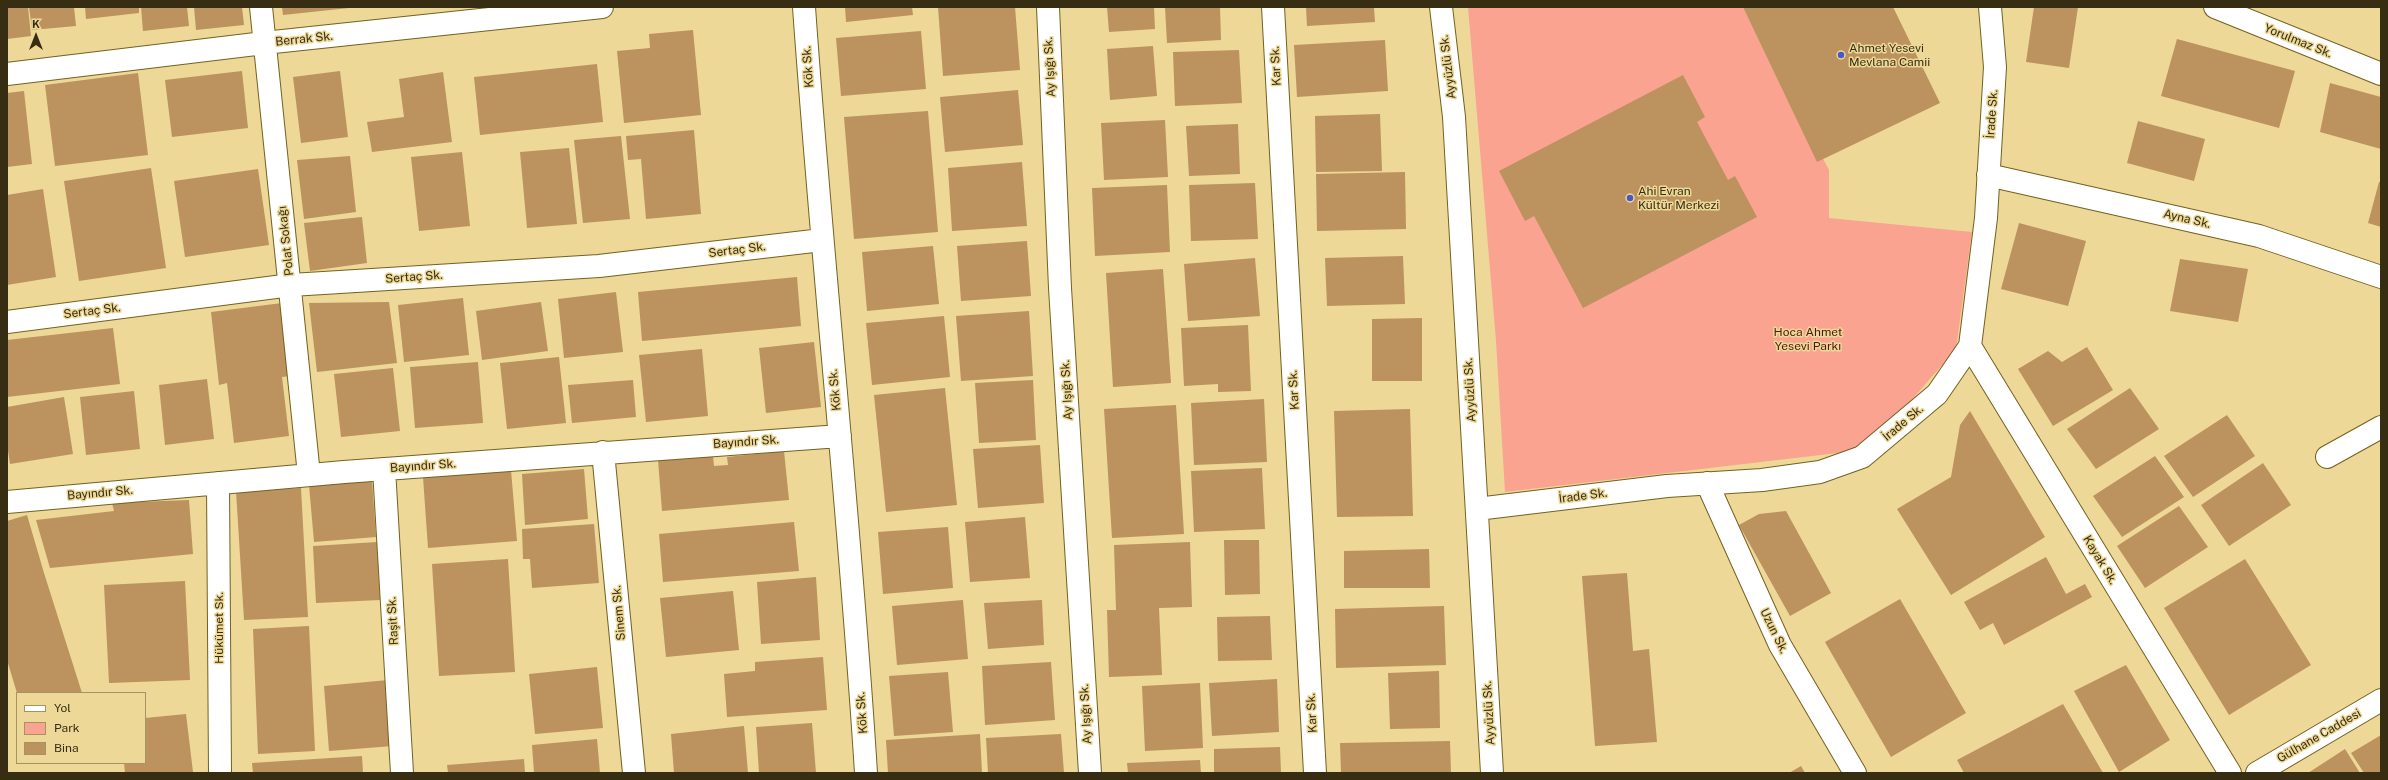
<!DOCTYPE html>
<html>
<head>
<meta charset="utf-8">
<style>
	body { margin:0 }
	#map { position:relative; width:2388px; height:780px; overflow:hidden; background:#edd897; font-family:"Public Sans",sans-serif }
	canvas { display:block }
	.frame { position:absolute; inset:0; border:8px solid #362d13; pointer-events:none }
	.legend { position:absolute; left:16px; top:692px; width:130px; height:72px; box-sizing:border-box; background:#edd897; border:1px solid #a49462; margin:0; padding:5px 7px; list-style:none; font-size:12px; color:#362d13 }
	.legend li { display:flex; align-items:center; gap:8px; height:20px }
	.legend b { width:20px; border:1px solid #a49462 }
	.north { position:absolute; left:16px; top:16px; width:40px; height:40px; -webkit-text-stroke:3px #edd897; paint-order:stroke; rotate:0deg; font-size:11px; font-weight:700; line-height:16px; text-align:center; color:#362d13 }
	.north::after { content:''; display:block; margin:auto; width:14px; height:18px; background:#362d13; clip-path:polygon(50% 0,100% 100%,50% 72%,0 100%) }
</style>
</head>
<body>
<div id="map">
<canvas width="2388" height="780"></canvas>
<div class="frame"></div>
<ul class="legend">
<li><b style="height:5px;background:#fff"></b>Yol</li>
<li><b style="height:11px;background:#faa391"></b>Park</li>
<li><b style="height:11px;background:#bc925e"></b>Bina</li>
</ul>
<div class="north">K</div>
</div>
<script>
const ctx = document.querySelector('canvas').getContext('2d');
ctx.lineJoin = 'round';
function fill(path, color) {
  ctx.fillStyle = color;
  ctx.fill(path, 'evenodd');
}
function strokePath(path, color, width, dash) {
  ctx.strokeStyle = color;
  ctx.lineWidth = width;
  ctx.lineCap = dash ? 'butt' : 'round';
  ctx.setLineDash(dash || []);
  ctx.stroke(path);
}
function label(font, color, halo, rows, align = 'center') {
  ctx.font = font + ' "Public Sans",sans-serif';
  ctx.lineWidth = 3;
  ctx.setLineDash([]);
  ctx.textBaseline = 'middle';
  ctx.strokeStyle = halo;
  ctx.fillStyle = color;
  for (const [text, x, y, turn = 0] of rows) {
    ctx.save();
    ctx.translate(x, y);
    ctx.rotate((+turn || 0) * Math.PI / 180);
    ctx.textAlign = isNaN(turn) ? turn : align;
    if (halo) ctx.strokeText(text, 0, 0);
    ctx.fillText(text, 0, 0);
    ctx.restore();
  }
}
fill(new Path2D(`
	M1468,7H1743L1829,170V218L1972,232L1956,349L1895,419L1855,451L1505,492L1496,341Z`), '#faa391');
fill(new Path2D(`
	M7,7H28L31,36L7,39Z
	M29,7H74L76,26L32,30Z
	M85,7H139V13L86,19Z
	M141,7H187L189,26L143,31Z
	M194,7H242L244,25L196,30Z
	M282,7H349V8L283,15Z
	M845,7H912L913,15L846,22Z
	M938,7H1015L1020,70L943,76Z
	M1107,7H1154L1155,29L1109,32Z
	M1165,7H1220L1221,40L1167,43Z
	M1306,7H1374L1375,22L1307,26Z
	M1743,7H1893L1940,103L1817,162Z
	M2034,7H2078L2069,68L2026,62Z
	M693,30L701,115L624,123L617,51L650,48L649,34Z
	M921,31L926,89L841,96L836,38Z
	M2177,39L2295,71L2279,128L2161,96Z
	M1385,40L1388,91L1297,97L1294,45Z
	M1153,46L1157,96L1110,100L1107,49Z
	M1239,50L1242,103L1175,106L1173,52Z
	M597,64L603,122L480,135L474,77Z
	M242,71L248,128L172,137L165,80Z
	M340,71L348,137L301,143L293,77Z
	M443,72L452,142L372,152L367,122L404,117L399,79Z
	M138,73L148,155L55,166L45,85Z
	M1683,75L1705,117L1697,122L1728,180L1735,176L1757,217L1583,308L1534,216L1525,221L1499,171Z
	M2330,83L2381,97V149L2320,132Z
	M1018,90L1023,145L945,152L940,97Z
	M24,91L32,164L7,167V93Z
	M928,111L938,232L854,239L844,117Z
	M1380,114L1382,171L1316,172L1315,116Z
	M1165,120L1168,177L1104,180L1101,123Z
	M2138,121L2205,139L2194,181L2127,163Z
	M1238,124L1240,174L1189,176L1186,126Z
	M694,130L701,214L646,219L641,159L628,160L626,136Z
	M621,136L630,219L583,223L574,140Z
	M569,148L577,224L527,228L520,152Z
	M462,152L470,226L419,231L411,157Z
	M350,156L356,212L304,219L297,160Z
	M1022,162L1027,226L952,231L948,168Z
	M151,168L166,268L79,281L64,181Z
	M258,169L269,245L185,257L174,181Z
	M1405,172L1406,229L1317,231L1316,174Z
	M2379,182H2381V227L2368,223Z
	M1255,183L1258,239L1191,241L1189,185Z
	M1167,185L1170,252L1095,256L1092,188Z
	M43,189L56,277L7,285V195Z
	M362,217L367,263L310,271L304,223Z
	M2019,223L2086,241L2068,306L2001,289Z
	M1027,241L1031,296L961,301L957,246Z
	M933,246L939,304L867,311L862,252Z
	M1403,256L1405,304L1327,306L1325,258Z
	M1255,258L1260,316L1188,321L1184,264Z
	M2180,259L2248,269L2238,322L2170,311Z
	M1163,269L1171,383L1113,387L1106,273Z
	M797,277L801,326L642,341L638,292Z
	M616,292L623,352L564,358L558,299Z
	M463,298L469,355L404,362L398,305Z
	M389,302L397,363L317,372L309,303Z
	M541,302L548,351L482,360L476,311Z
	M282,303L291,376L282,377L289,436L234,443L227,383L219,385L211,312Z
	M1029,311L1033,376L961,381L956,316Z
	M944,316L950,377L872,385L866,323Z
	M1422,318V381H1372V319Z
	M1248,325L1251,391L1218,392V384L1184,386L1181,328Z
	M113,328L120,384L7,397V340Z
	M814,342L821,407L766,413L759,348Z
	M2087,347L2113,390L2053,426L2018,369L2048,351L2062,362Z
	M702,349L708,416L646,422L639,355Z
	M559,357L566,423L507,429L500,363Z
	M478,362L483,423L415,428L410,367Z
	M393,368L400,431L341,437L334,374Z
	M207,379L214,439L165,445L159,385Z
	M633,380L636,417L572,423L568,385Z
	M1033,380L1036,440L979,443L975,383Z
	M945,388L957,505L886,512L874,395Z
	M2130,388L2159,429L2096,469L2067,429Z
	M134,391L140,449L86,455L80,397Z
	M64,397L73,454L10,464L7,444V407Z
	M1264,399L1267,462L1194,465L1191,403Z
	M1176,405L1184,534L1112,538L1104,409Z
	M1410,409L1413,516L1337,517L1334,411Z
	M1970,411L2045,537L1951,595L1897,509L1951,477L1960,425Z
	M2227,415L2255,456L2193,497L2164,456Z
	M1040,445L1044,503L978,508L973,449Z
	M784,451L789,500L662,511L658,460L713,456L714,466L728,465L727,457Z
	M2155,456L2184,497L2122,537L2093,496Z
	M2263,463L2291,505L2229,546L2201,505Z
	M1262,468L1265,529L1194,532L1191,471Z
	M584,469L588,519L525,525L522,474Z
	M511,470L517,541L428,548L423,477Z
	M372,480L376,537L314,542L309,485Z
	M301,488L308,617L244,620L236,491Z
	M189,500L193,554L50,568L36,520L114,511L112,503Z
	M2179,506L2208,547L2145,588L2117,546Z
	M1786,511L1831,593L1790,616L1739,525L1759,514Z
	M27,515L44,573L82,693H17L7,660V521Z
	M1025,517L1030,578L970,582L965,522Z
	M794,522L799,571L663,582L659,534Z
	M594,524L599,583L532,588L530,559H523L522,529Z
	M948,527L953,588L883,594L878,532Z
	M1224,540H1259L1260,594L1225,595Z
	M377,542L380,600L316,603L313,546Z
	M1190,542L1192,607L1159,608L1162,675L1109,677L1107,610H1116L1114,545Z
	M1429,549L1430,588H1344V551Z
	M2046,557L2066,594L2085,584L2092,597L2004,645L1993,623L1980,630L1964,602Z
	M508,559L515,672L439,676L432,564Z
	M2245,559L2311,665L2229,715L2164,608Z
	M1627,573L1633,651L1649,649L1657,742L1595,746L1582,576Z
	M816,577L820,640L761,644L757,582Z
	M185,581L190,680L109,683L104,585Z
	M733,591L739,650L666,657L660,598Z
	M1900,599L1966,713L1891,757L1825,642Z
	M963,600L968,659L897,665L892,606Z
	M1042,600L1044,645L988,649L984,603Z
	M1444,606L1446,665L1336,668L1335,609Z
	M1270,616L1272,660L1218,661L1217,617Z
	M309,626L315,751L258,754L253,629Z
	M823,657L827,710L727,717L724,674L755,671V662Z
	M1051,662L1055,720L985,725L982,666Z
	M2126,665L2170,740L2119,772L2074,691Z
	M597,667L603,728L535,734L529,674Z
	M1439,671L1440,728L1390,729L1388,673Z
	M948,672L953,732L894,736L889,676Z
	M1277,679L1279,732L1212,736L1209,683Z
	M388,680L393,746L329,751L324,686Z
	M1200,683L1203,748L1145,751L1142,686Z
	M2063,704L2103,773H1964L1957,760Z
	M186,714L193,772L125,773L124,763H145V718Z
	M812,723L816,773H759L756,727Z
	M744,726L748,773H674L671,734Z
	M980,734L982,773H888L886,740Z
	M1061,734L1064,773H988L986,738Z
	M2381,735V773H2364L2351,753Z
	M597,739L600,773H534L532,745Z
	M1450,741L1451,773H1341L1340,743Z
	M1280,747L1281,773H1214V749Z
	M2345,749L2360,773H2308Z
	M362,756L363,773H253L252,763Z
	M524,759L525,773H448L447,765Z
	M1200,760L1201,773H1128L1127,763Z
	M1801,766L1805,773H1789Z`), '#bc925e');
const minor = new Path2D(`
	M261,7L309,475
	M804,7C822,263 850,517 866,773
	M1048,7L1060,288L1090,773
	M1273,7L1315,773
	M1441,7L1454,117L1492,773
	M2215,7L2381,74
	M7,74L264,43L602,7
	M1988,175L2259,236L2381,277
	M7,322L291,285L599,266L822,240
	M1970,346L2230,773
	M603,452L634,773
	M2327,457L2381,427
	M384,469L402,773
	M218,483L220,773
	M1707,483L1780,645L1855,773
	M7,502L344,472L840,436
	M1477,509L1667,486L1762,480L1820,472L1862,457L1937,394L1970,346L1986,218L1995,67L1990,7
	M2257,773L2381,700`);
strokePath(minor, '#746120', 24);
strokePath(minor, '#fff', 22);
for (const [x, y, r, color] of [
	[1841,55,4,"#4758cd"],
	[1630,198,4,"#4758cd"]
]) {
  const dot = new Path2D();
  dot.arc(x, y, r, 0, 2 * Math.PI);
  ctx.fillStyle = color;
  ctx.fill(dot);
  strokePath(dot, '#edd897', 1.5);
}
label('12px', '#362d13', '#edd897', [
	["Berrak Sk.",304,39,-6],
	["Yorulmaz Sk.",2298,41,22],
	["Kar Sk.",1276,66,-93],
	["Kök Sk.",808,67,-94],
	["Ay Işığı Sk.",1050,67,-93],
	["Ayyüzlü Sk.",1448,67,-97],
	["İrade Sk.",1992,114,-86],
	["Ayna Sk.",2187,219,13],
	["Polat Sokağı",286,241,-96],
	["Sertaç Sk.",737,250,-7],
	["Sertaç Sk.",414,277,-4],
	["Sertaç Sk.",92,311,-7],
	["Kök Sk.",835,390,-95],
	["Ay Işığı Sk.",1067,390,-93],
	["Kar Sk.",1294,390,-93],
	["Ayyüzlü Sk.",1470,390,-93],
	["İrade Sk.",1903,423,-40],
	["Bayındır Sk.",746,442,-4],
	["Bayındır Sk.",423,466,-4],
	["Bayındır Sk.",100,493,-5],
	["İrade Sk.",1583,496,-7],
	["Kayak Sk.",2100,560,59],
	["Sinem Sk.",619,613,-95],
	["Raşit Sk.",393,621,-93],
	["Hükümet Sk.",219,628,-90],
	["Uzun Sk.",1774,631,64],
	["Kök Sk.",862,713,-94],
	["Kar Sk.",1312,713,-93],
	["Ayyüzlü Sk.",1489,713,-93],
	["Ay Işığı Sk.",1086,714,-93],
	["Gülhane Caddesi",2319,736,-30]
]);
label('12px', '#362d13', '#edd897', [
	["Ahmet Yesevi",1849,48],
	["Mevlana Camii",1849,62],
	["Ahi Evran",1638,191],
	["Kültür Merkezi",1638,205]
], 'left');
label('12px', '#4a180f', '#edd897', [
	["Hoca Ahmet",1808,332],
	["Yesevi Parkı",1808,346]
]);
</script>
</body>
</html>
